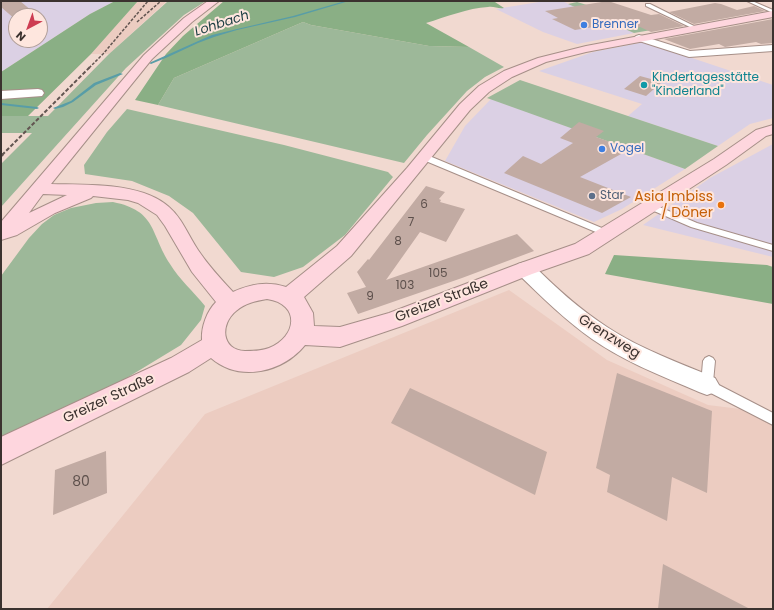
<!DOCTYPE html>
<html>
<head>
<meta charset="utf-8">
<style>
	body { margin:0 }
	#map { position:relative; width:774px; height:610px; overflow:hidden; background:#f1d9d0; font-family:Poppins,sans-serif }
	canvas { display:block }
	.frame { position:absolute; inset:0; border:2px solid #3b322f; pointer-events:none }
	.north { position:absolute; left:8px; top:8px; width:40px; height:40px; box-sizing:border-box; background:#fee6de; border:1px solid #b09e98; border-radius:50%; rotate:221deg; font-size:11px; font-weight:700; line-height:16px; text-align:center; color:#3b322f }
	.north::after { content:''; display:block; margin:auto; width:14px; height:18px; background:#cd3c52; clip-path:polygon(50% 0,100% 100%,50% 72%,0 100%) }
</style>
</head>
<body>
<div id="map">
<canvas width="774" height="610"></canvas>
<div class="frame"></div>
<div class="north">N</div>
</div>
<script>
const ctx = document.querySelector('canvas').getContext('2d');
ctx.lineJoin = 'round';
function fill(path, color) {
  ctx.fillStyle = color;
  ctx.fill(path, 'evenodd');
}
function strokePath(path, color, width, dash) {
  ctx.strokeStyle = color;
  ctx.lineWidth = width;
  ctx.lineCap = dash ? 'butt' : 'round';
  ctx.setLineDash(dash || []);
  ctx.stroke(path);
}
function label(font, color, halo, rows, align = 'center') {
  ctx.font = font + ' Poppins,sans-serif';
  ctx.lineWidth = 4;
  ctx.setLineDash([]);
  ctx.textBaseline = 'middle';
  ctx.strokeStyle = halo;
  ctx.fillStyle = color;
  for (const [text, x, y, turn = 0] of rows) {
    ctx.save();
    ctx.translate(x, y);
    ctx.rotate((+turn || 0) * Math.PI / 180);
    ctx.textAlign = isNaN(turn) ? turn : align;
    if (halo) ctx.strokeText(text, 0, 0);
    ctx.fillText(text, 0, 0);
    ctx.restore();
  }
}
fill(new Path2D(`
	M1,1H115L90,14L1,72ZM16,16H40V40H16Z
	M545,1H562L634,33L577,44L543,32L496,9Z
	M491,99L685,169L622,209L594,222L445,161L465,126Z
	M773,144V257L643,225L710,178Z`), '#dbd0e4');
fill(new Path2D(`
	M138,1H167L109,54H91Z
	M509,290L607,360L708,405L773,413V609H47L205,414Z`), '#ecccc1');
fill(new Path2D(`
	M644,42L773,85V118L750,124L718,146L628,116L642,104L539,71L593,52Z`), '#d9d0e5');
fill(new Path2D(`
	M206,1L184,15L126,68L1,207V164L32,133H1V116H48L109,54L167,2Z
	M577,2L663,28L634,33L568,4Z
	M303,22L311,25L429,46L469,47L504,67L485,77L467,91L427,135L404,163L158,105L174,78Z
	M520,80L718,146L685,169L487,98Z
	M127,109L284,145L388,172L393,177L345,235L303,267L274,277L241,272L193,213L169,196L132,181L85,174L84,165L107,132Z
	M113,202C157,211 150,233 170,264C179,279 194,292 205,306L201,320L181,345L120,382L1,440V276L29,238L42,224L54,215L71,208L96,203Z`), '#9db899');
fill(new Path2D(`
	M115,1H138L91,54L28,116H1V72L90,14Z
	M224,1H499L495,2L504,8C498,9 494,6 488,7C468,8 446,17 426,23L469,47L429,46L311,25L303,22L174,78L158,105L135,100L166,54L183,36Z
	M614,255L767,265L773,267V304L605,274Z`), '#8aaf85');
fill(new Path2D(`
	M345,1H349L295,17L237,30L214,37L198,43L168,57L151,64L149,63L196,42L212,35L237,29L293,16Z
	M120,73L123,74L96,85L73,102L63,107L55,109L53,108L71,101L94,83Z
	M1,103L37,107L39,108L37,109L1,105Z`), '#589da7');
fill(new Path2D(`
	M1,1H20L38,16H16V20L1,7Z
	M608,1L651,15L659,14L684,26L651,32L640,27L631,29L618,23L575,30L552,19L558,18L545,11Z
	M715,3L721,4L737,10L754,6L765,11L694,24L669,12Z
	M773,19V43L761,44L756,42L725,47L719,44L690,49L664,39Z
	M640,76L662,82L646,96L624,89Z
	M579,122L604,131L596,137L630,149L580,177L631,197L602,213L504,173L523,156L541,164L573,143L560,138Z
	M426,186L445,192L439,199L441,200L440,202L465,209L446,242L420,232L386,280L517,234L534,251L462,278L358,314L347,293L366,287L357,272L368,259L369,260Z
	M617,373L712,411L707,493L672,477L667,521L607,492L610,475L596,468Z
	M410,388L547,452L535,495L391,423Z
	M106,451L107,493L53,515L55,470Z
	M663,564L750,609H658Z`), '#c2aba3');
const lane = new Path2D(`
	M747,1H752L773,10V13Z
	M646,4H650L698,28L694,29L646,6Z
	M421,155H427L609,231L610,233L606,236L603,235L421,159Z
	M650,203L697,223L773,245V251L691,227L647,208V204Z
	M709,356L713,358L715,361L713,382L773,413V425L703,389L701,385L703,361L705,358Z`);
const street = new Path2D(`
	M639,35L690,51L773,45V51L689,57L636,40L634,38L636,36Z
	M38,89L42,90L44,93L42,96L1,99V91Z
	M525,262L532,264C555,287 579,309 607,327C640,349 678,362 715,378L719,385L715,392L707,395L699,392C662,376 625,362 592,339C565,320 542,297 518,274L516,269L518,264Z`);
const secondary = new Path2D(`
	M208,1H219L192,22L152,59L51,184C86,185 142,182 169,207C182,218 188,235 198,250C208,265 220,278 233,292C251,284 267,281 286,287L337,246L407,168L460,104L479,86L504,71L538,58L586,46L773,11V17L586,52L546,62L512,77L489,92L470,110L351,256L304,297L313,313L314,326L340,327L389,313L518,264L575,244L714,159L756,130L773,125V134L766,136L726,165L589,254L532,274L402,326L340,347L305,345C283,372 240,383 211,358L189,372L1,465V437L171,358L202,340C201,327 207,311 216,302L192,272L165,226L157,215L138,203L128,200L93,196L91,198L55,213L17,235L1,240V222L144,55L184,18ZM43,194L67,195L29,213ZM267,299C301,304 297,337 269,348C261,351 252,351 245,351C221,350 220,324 236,311C245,303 256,301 267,299Z`);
strokePath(lane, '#a68f88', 2);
strokePath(street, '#a68f88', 2);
strokePath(secondary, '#a68f88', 2);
fill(lane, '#fff');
fill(street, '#fff');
fill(secondary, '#fed6de');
strokePath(new Path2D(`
	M137,22L161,1
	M89,68L103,54L148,1`), '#625551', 1.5, [3, 1.5]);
strokePath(new Path2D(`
	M2,155L90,67`), '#625551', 2, [4, 2]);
strokePath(new Path2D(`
	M1,156L3,154`), '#625551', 2.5, [5, 2.5]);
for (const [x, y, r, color] of [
	[584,25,4,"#3f7fe0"],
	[644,85,4,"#0f9aa8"],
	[602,149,4,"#3f7fe0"],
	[592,196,4,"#5c6f8a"],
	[721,205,4,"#e8710a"]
]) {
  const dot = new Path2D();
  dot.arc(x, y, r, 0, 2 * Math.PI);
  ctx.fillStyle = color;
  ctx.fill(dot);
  strokePath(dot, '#fee6de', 1.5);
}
label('12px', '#366cbe', '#fee6de', [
	["Brenner",592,25],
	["Vogel",610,149]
], 'left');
label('12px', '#0d838f', '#fee6de', [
	["Kindertagesstätte",652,78],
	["\"Kinderland\"",652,92]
], 'left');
label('12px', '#4e5e75', '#fee6de', [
	["Star",600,196]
], 'left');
label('12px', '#5d504c', null, [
	["6",424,205],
	["7",411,223],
	["8",398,242],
	["105",438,274],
	["103",405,286],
	["9",370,297]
]);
label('italic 13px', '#1b3d42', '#fee6de', [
	["Lohbach",222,24,-18]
]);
label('14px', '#c56008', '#fee6de', [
	["Asia Imbiss",713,197],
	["/ Döner",713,213]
], 'right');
label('14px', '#3b322f', '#fee6de', [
	["Greizer Straße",442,301,-21],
	["Grenzweg",609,337,32],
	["Greizer Straße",109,399,-25]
]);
label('14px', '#5d504c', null, [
	["80",81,482]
]);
</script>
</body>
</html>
